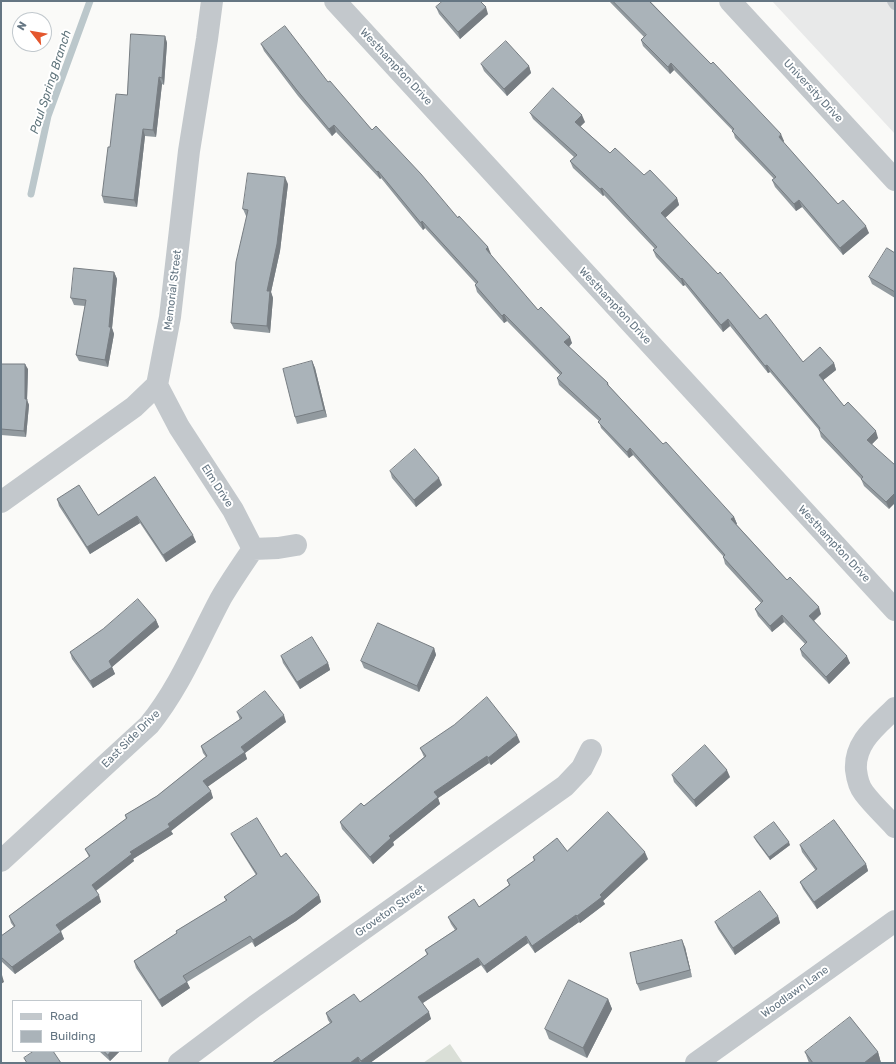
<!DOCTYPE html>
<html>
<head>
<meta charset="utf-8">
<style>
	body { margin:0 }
	#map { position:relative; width:896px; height:1064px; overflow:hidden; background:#fafaf8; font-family:Rubik,sans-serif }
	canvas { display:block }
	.frame { position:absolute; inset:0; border:2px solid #657683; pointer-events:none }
	.legend { position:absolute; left:12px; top:1000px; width:130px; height:52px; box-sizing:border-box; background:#fff; border:1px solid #c1c8cd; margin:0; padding:5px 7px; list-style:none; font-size:12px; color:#657683 }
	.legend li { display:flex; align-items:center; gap:8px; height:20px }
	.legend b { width:20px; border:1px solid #c1c8cd }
	.north { position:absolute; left:12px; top:12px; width:40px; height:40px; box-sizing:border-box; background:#fff; border:1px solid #c1c8cd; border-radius:50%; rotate:301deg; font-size:11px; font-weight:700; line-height:16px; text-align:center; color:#657683 }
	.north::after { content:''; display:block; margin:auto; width:14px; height:18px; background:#e4572e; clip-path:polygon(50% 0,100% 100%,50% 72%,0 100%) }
</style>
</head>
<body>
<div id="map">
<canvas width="896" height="1064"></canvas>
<div class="frame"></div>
<ul class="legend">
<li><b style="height:5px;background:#c3c8cc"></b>Road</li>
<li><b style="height:11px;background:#aab3b9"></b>Building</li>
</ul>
<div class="north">N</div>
</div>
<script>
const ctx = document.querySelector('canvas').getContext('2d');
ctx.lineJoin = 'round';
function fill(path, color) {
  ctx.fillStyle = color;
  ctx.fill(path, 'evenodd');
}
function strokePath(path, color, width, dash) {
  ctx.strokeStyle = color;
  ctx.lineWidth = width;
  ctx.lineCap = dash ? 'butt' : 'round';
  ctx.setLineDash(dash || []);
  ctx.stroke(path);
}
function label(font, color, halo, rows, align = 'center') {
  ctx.font = font + ' Rubik,sans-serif';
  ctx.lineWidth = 4;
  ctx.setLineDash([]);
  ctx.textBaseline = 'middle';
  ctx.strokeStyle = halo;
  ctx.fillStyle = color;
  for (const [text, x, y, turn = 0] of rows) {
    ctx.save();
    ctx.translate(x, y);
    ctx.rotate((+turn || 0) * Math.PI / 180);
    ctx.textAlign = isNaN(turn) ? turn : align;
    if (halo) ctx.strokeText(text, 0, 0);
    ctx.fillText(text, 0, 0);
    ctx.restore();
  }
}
fill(new Path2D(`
	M772,1H895V134Z`), '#e8e9e9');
fill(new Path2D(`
	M450,1044L463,1063H423Z`), '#dadfd7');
strokePath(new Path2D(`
	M31,194L48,116L90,1`), '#bbc7cb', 7);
strokePath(new Path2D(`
	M893,1L895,4`), '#c3c8cc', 12);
strokePath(new Path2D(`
	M335,1L895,610
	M730,1L895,180
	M157,385L179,427L233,510L253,549
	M1,502L134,407L157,385L170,317L189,151L207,39L212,1
	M253,549L278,548L296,545
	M895,708C877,726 854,742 856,770C857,778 859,787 864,793C873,805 885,816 895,827
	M1,861L149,725C180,687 198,641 221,598C231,581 242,565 253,549
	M179,1063L255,1006L565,786L582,768L591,750
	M696,1063L895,921`), '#c3c8cc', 22);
fill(new Path2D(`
	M609,1H650L784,141L783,142L838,204L869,233L843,255L802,207L796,211L775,187L772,180L774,179L735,138L733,131L674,70L670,74L643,46L641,40L644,37Z
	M436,7L488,14L460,39L439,14Z
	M165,36L167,43L164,85L162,84L156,137L145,136L137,207L104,203L102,196L127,95Z
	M261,44L328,82L372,130L458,218L488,247L490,255L538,310L572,343L569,347L608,383L609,386L663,444L734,517L737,524H736L787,580L821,614L814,621L850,663L829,684L802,656L800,649L805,644L784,622L772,632L758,616L755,609L761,603L725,564L723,556L633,455L629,458L601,428L599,421L559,385L557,378L560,375L507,321L504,323L477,292L475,285L476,284L425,228L423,230L381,178L380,179L336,132L332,136L298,96L264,51Z
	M481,64L529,66L531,73L507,96L484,71Z
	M530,113L585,122L580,126L610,153L644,175L677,198L679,205L665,218L760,319L803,362L834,363L836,370L823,380L844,406L878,438L872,444L889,509L864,486L861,479L821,437L819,430L770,372L768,373L730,326L723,332L685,285L683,286L656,257L653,250L655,249L604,195L603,196L573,168L570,161L574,157L533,119Z
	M288,184L280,251L271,292L273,298L270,333L234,329L231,323L247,216H246L243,209Z
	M895,253V298L872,284L869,277Z
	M114,272L117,279L112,328L114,334L108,367L79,361L76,355L85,306L74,305L71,298Z
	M312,361L315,368L327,417L297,424L295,417Z
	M1,364L28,369L27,400L29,405L26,437L1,435Z
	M390,471L442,485L416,507L392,478Z
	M155,477L196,542L166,562L140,523L90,554L59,506L57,499L98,515Z
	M156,620L159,627L112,667L115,674L93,688L72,659L70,652Z
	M434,648L436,655L419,692L364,668L361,661Z
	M281,656L328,663L330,670L300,689L283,663Z
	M237,712L286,722L245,753L247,759L208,786L213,798L171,831L173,834L133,859L134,861L96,891L101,902L61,931L64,939L15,974L1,961V936L14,927L11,923L9,916L89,857L85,849L126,819L125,815L157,796L206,757L203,753L201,746L240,720Z
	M520,742L491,765L489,763L438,798L440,804L393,842L394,845L373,864L342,829L340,822L364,806L424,757L420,748Z
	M672,775L730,777L696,807L674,782Z
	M231,834L281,857L319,895L321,902L296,921L255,947L252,942L187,982L190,988L162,1007L136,968L134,961L177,933L176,931L226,901L224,897L256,875L234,840Z
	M754,837L790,845L770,860L756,841Z
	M800,845L866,864L868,871L817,909L803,889L800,882L816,871L802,852Z
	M567,851L648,859L603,901L605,904L580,923L579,922L535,953L528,943L487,973L481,965L423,1003L431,1019L370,1063H272L330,1023L328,1020L326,1013L360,1002L427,955L425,950L455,930L451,924L448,917L479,907L509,885L507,880L534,861L533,857Z
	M778,916L780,923L735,955L718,929L715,922Z
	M685,947L692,977L640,991L637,984Z
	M608,999L612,1009L587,1058L549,1039L545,1029Z
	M99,1051H120L110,1061Z
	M805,1052H878L881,1063H809Z`), '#929a9f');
fill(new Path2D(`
	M486,7L488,14L460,39L458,32Z
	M165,36L167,43L164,85L162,78Z
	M671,63L674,70L670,74L668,67Z
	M529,66L531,73L507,96L504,89Z
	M159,77L162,84L156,137L153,130Z
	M582,115L585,122L578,129L575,122Z
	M334,125L336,132L332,136L329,129Z
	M143,129L145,136L137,207L134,200Z
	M781,134L784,141L782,144L779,137Z
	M378,171L381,178L380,179L377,172Z
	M285,177L288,184L280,251L271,292L273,298L270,333L267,326V291Z
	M602,188L604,195L603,196L600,189Z
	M677,198L679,205L663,220L661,213Z
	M799,200L802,207L796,211L794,204Z
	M422,221L425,228L423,230L421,223Z
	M866,226L869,233L843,255L840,248Z
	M488,247L491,254L488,256L486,249Z
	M114,272L117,279L112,328L114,334L108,367L105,360Z
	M682,278L685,285L683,286L681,279Z
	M504,314L507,321L504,323L502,316Z
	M728,319L730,326L723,332L721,325Z
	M570,337L572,343L566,349L564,342Z
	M312,361L315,368L327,417L324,410Z
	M834,363L836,370L821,382L819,375Z
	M25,364L28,369L27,400L29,405L26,437L24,431Z
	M767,365L770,372L768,373L765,366Z
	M876,431L878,438L869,447L867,440Z
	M630,448L633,455L629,458L627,452Z
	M439,478L442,485L416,507L414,500Z
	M895,493V503L889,509L886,502Z
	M137,516L140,523L90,554L87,547Z
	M734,517L737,524L734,526L731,519Z
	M193,535L196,542L166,562L163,555Z
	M819,607L821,614L811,623L809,616Z
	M782,615L784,622L772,632L770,626Z
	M156,620L159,627L112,667L115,674L93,688L90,681L109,661Z
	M434,648L436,655L419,692L417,686Z
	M847,656L850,663L829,684L826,677Z
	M328,663L330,670L300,689L297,682Z
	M284,715L286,722L245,753L247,759L206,788L203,781L241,747Z
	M517,735L520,742L491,765L488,758Z
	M487,756L489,763L438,798L440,804L393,842L394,845L373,864L370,857L389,836L434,792Z
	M727,770L730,777L696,807L694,800Z
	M211,791L213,798L171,831L173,834L133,859L134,861L94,892L92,885L130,852L168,824Z
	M789,842L790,845L770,860L769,857Z
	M645,852L648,859L603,901L605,904L580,923L577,916Z
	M866,864L868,871L817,909L814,902Z
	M99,895L101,902L59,932L56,925Z
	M319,895L321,902L296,921L255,947L253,940Z
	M576,915L579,922L535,953L532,946Z
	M778,916L780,923L735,955L733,948Z
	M61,932L64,939L15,974L12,967Z
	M526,936L528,943L487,973L484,966Z
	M682,940L685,947L692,977L690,970Z
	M478,958L481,965L421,1004L418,997Z
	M2,975L4,982L1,984V976Z
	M187,982L190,988L162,1007L159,1000Z
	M608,999L612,1009L587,1058L583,1048Z
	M429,1012L431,1019L370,1063H362L361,1061Z
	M111,1051H120L110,1061L108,1055Z
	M878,1052L881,1063H864Z
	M358,1057L360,1063H350Z`), '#777d82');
const building = new Path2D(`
	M443,1H480L486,7L458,32L436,7Z
	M613,1H649L711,64L713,62L781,134L779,137L838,204L843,200L866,226L840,248L799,200L794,204L772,180L776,177L732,131L734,129L671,63L668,67L641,40L646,35Z
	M285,26L328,82L330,81L372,130L376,126L421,174L458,218L459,216L488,247L486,249L538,310L541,307L570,337L564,342L608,383L607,384L663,444L666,442L734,517L731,519L787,580L790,577L819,607L809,616L847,656L826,677L800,649L807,642L782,615L770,626L755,609L763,601L723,557L725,555L630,448L627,452L598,422L601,419L557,378L562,373L504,314L502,316L475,285L478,282L422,221L421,223L378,171L377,172L334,125L329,129L296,89L261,44Z
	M131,34L165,36L162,78L159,77L153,130L143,129L134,200L102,196L108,147H110L116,94L127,95Z
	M506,41L529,66L504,89L481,64Z
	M553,88L582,115L575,122L610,153L615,148L644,175L650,170L677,198L661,213L718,274L720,272L760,319L766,314L803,362L820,347L834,363L819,375L844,406L848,402L876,431L867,440L895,465V493L886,502L861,479L863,477L819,430L820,428L767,365L765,366L728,319L721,325L682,278L681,279L653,250L657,247L602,188L600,189L570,161L577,155L530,113Z
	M248,173L285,177L277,244L267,291H270L267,326L231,323L236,262L248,210L243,209Z
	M887,248L895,253V292L869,277Z
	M74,268L114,272L109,327H111L105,360L76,355L86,300L71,298Z
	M312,361L324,410L295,417L283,369Z
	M1,364H25V399H27L24,431L1,429Z
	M415,449L439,478L414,500L390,471Z
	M155,477L193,535L163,555L137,516L87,547L57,499L79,485L98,515Z
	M138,599L156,620L109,661L112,667L90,681L70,652L103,629Z
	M378,623L434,648L417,686L361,661Z
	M312,637L328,663L297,682L281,656Z
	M265,691L284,715L241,747L245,752L203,781L211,791L168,824L170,827L130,852L132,854L92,885L99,895L56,925L61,932L12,967L1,957V936L15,926L9,916L90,856L85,849L127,818L125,815L157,796L207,756L201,746L242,718L237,712Z
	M487,697L517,735L488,758L487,756L434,792L438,797L389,836L391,838L370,857L340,822L361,803L364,806L426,756L420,748L454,725Z
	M705,745L727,770L694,800L672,775Z
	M608,812L645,852L600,895L602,897L577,916L576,915L532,946L526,936L484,966L478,958L418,997L429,1012L361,1061L358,1057L350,1063H272L332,1022L326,1013L354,994L360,1002L428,954L425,950L457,929L448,917L474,899L479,907L510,885L507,880L535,860L533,857L557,838L567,851Z
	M257,818L281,857L286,853L319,895L294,914L253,940L250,936L183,976L187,982L159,1000L134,961L177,933L176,931L227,900L224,897L257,874L231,834Z
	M834,820L866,864L814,902L800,882L817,869L800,845Z
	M774,822L789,842L769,857L754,837Z
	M760,891L778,916L733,948L715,922Z
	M682,940L690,970L637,984L630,953Z
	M569,980L608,999L583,1048L545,1029Z
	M850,1017L878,1052L864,1063H813L805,1052Z
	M34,1051H53L61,1063H27L24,1058Z
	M104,1051H111L108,1055Z`);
fill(building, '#aab3b9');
strokePath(building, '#777d82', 1);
label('11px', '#657683', '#fff', [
	["Westhampton Drive",396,67,47],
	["University Drive",813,91,47],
	["Memorial Street",173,290,-83],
	["Westhampton Drive",615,306,47],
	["Elm Drive",217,486,57],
	["Westhampton Drive",834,544,47],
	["East Side Drive",131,739,-45],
	["Groveton Street",390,911,-35],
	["Woodlawn Lane",795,992,-36]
]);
label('italic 12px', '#60757c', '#fff', [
	["Paul Spring Branch",51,82,-72]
]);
</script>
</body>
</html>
